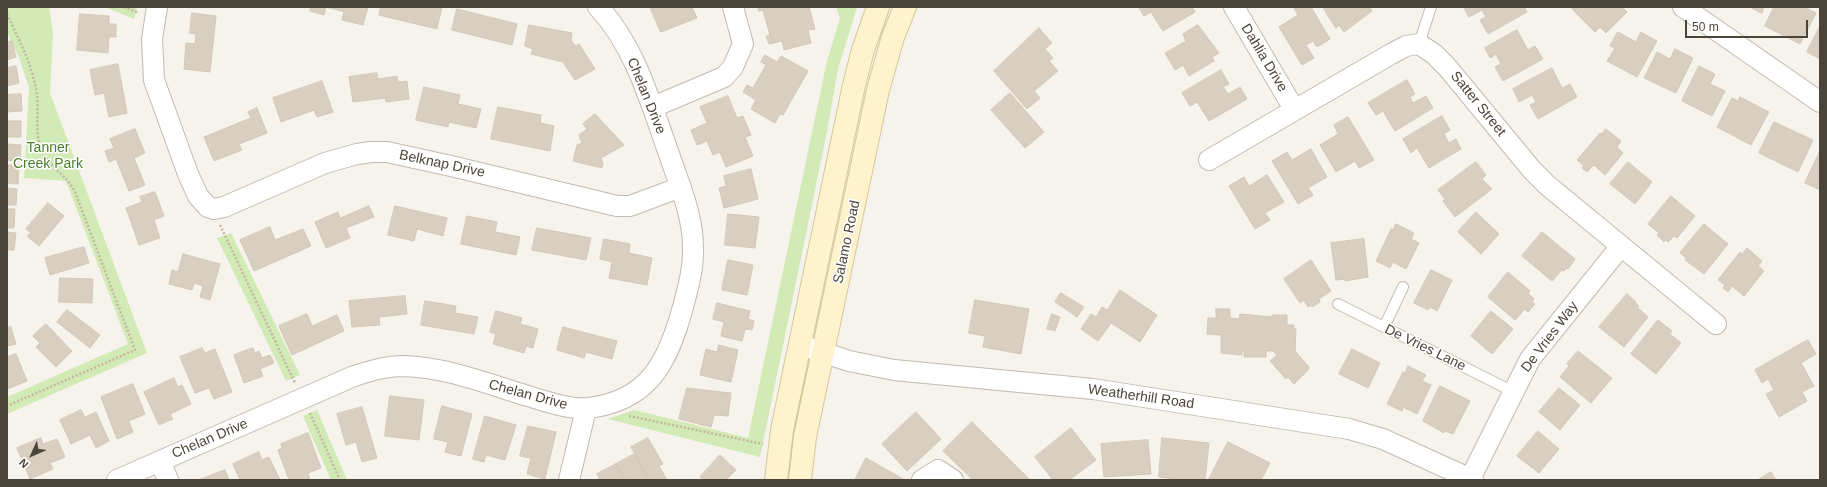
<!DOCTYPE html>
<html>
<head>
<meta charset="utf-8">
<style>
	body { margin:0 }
	#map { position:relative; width:1827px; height:487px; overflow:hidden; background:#f6f3ec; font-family:Helvetica,sans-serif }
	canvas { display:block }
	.frame { position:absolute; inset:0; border:8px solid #4b4439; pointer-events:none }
	.north { position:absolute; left:12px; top:435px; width:40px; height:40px; -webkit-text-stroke:3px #fff; paint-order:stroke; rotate:225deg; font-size:11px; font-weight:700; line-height:16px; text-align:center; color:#4b4439 }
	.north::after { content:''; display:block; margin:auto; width:14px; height:18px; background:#4b4439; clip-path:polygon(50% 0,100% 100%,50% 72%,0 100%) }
	.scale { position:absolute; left:1685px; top:20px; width:123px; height:18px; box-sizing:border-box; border:2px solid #4b4439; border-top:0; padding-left:5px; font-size:12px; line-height:14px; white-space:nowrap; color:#4b4439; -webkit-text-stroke:3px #fff; paint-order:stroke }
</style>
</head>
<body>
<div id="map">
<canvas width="1827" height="487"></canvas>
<div class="frame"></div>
<div class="north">N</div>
<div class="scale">50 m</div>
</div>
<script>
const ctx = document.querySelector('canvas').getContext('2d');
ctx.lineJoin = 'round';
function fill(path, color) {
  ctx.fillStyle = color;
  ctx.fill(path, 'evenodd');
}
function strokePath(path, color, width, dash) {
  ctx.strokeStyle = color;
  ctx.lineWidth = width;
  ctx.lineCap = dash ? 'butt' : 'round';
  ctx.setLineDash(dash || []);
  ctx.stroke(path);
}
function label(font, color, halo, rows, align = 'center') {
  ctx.font = font + ' Helvetica,sans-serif';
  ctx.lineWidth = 3;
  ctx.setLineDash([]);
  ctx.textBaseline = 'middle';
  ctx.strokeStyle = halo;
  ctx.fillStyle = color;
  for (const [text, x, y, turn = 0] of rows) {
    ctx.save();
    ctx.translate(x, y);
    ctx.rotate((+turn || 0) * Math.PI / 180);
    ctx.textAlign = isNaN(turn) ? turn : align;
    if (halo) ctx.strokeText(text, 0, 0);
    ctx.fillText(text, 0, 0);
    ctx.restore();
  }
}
fill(new Path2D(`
	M7,7H49L53,33L50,93L147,353L7,414V397L128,344L66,181L24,178L29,88L20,60L7,32Z
	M105,7H137L134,19Z
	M836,7H857L838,69L827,132L760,457L608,419L634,410L748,438L827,61L840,18Z
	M231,233L300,375L286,381L217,238Z
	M317,410L347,480H331L303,416Z`), '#d2eab5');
const building = new Path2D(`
	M311,7H326L324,15L310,11Z
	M326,7H368L363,25L342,20L344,12Z
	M381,7H442L437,29L379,15Z
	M650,7H692L697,18L661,32Z
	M758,7H809L815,29L808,30L811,43L784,50L782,41L769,44L766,36L770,35L763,10L759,11Z
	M1139,7H1192L1195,12L1163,31L1151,12L1144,16Z
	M1296,7H1311L1330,39L1317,47L1313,41L1306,45L1314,58L1302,65L1279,27L1298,15L1294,8Z
	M1323,7H1370L1372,11L1344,32L1339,25L1336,28Z
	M1464,7H1524L1527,12L1488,34L1480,20L1486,17L1482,10L1469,17Z
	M1574,7H1622L1627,12L1606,33L1600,27L1595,32L1572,9Z
	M1750,7H1764L1762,13Z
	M1774,7H1804L1816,13L1800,44L1765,26Z
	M457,9L517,24L512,45L452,30Z
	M192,13L216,16L210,72L184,69L186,43L195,44L196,34L190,33Z
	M80,14L109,16V24H116V37H109L108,53L77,50Z
	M529,25L572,33L571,40L575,46L579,44L595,69L575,80L563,62L531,54L533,49L525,46Z
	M1198,25L1219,53L1212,57L1214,61L1189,76L1183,65L1175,70L1165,53L1186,41L1183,34Z
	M1820,26V59L1807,52Z
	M1039,28L1052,43L1045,49L1053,58L1049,61L1058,71L1034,91L1040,98L1027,109L994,71Z
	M1517,30L1528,50L1535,46L1543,59L1503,81L1495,67L1501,64L1496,54L1490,58L1485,48Z
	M1618,32L1636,42L1641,32L1657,41L1637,77L1607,61L1615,48L1610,46Z
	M12,41L16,57L7,60V43Z
	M1675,49L1693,58L1676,93L1644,78L1657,52L1670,59Z
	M765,55L777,62L781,56L808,71L783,115L780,114L775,123L751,109L756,100L743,92L747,85L753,88L766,65L761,62Z
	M118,64L127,113L109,117L104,93L95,95L90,70Z
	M16,66L19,83L7,86V68Z
	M1699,66L1715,74L1710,84L1725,91L1712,116L1682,101Z
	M1552,68L1562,88L1570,84L1577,97L1538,119L1530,105L1536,102L1532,95L1519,102L1513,89Z
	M1221,70L1229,84L1223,87L1228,94L1240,87L1247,99L1209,121L1197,102L1190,106L1182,93Z
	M377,73L378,79L397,76L398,82L407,81L409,99L386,102V98L353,102L349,77Z
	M1407,80L1415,94L1410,97L1413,103L1426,96L1433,108L1395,131L1383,111L1376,115L1368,103Z
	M322,81L333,112L317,117L314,110L281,122L273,98Z
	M424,87L460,95L458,104L481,109L476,128L449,122L448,127L416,120Z
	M1010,93L1044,132L1025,148L991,110Z
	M21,94L22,111L7,112V95Z
	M728,96L737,118L743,116L751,135L745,137L753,156L726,167L720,152L713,155L707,141L697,145L691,130L707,123L700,107Z
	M1740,97L1769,112L1751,145L1717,127L1732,98L1738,101Z
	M498,107L541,115L540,123L554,126L550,151L491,139Z
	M257,108L267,133L239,144L242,150L214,161L204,137L251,118L248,112Z
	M595,114L624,145L601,158L603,163L602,168L573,161L577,145L582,143L579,135L587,129L583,124Z
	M1442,116L1450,130L1444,134L1449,143L1456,139L1461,149L1429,168L1417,148L1411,153L1403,139Z
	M1348,117L1374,160L1359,168L1355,161L1336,172L1320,145L1338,134L1334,125Z
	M7,121H21V137H7Z
	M1774,122L1813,140L1798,172L1759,153Z
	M135,129L145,153L134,158L145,185L129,191L116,159L109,162L105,151L114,148L110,139Z
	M1606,129L1621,141L1617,147L1623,153L1605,175L1594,165L1587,172L1582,168L1584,166L1577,160L1600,133L1601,134Z
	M7,144L21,145L20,161L7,160Z
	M1311,149L1327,177L1308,188L1313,195L1298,204L1272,161L1287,152L1292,160Z
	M1820,151V190L1805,183Z
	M1476,162L1486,175L1482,179L1492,189L1455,217L1443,201L1445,199L1438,190Z
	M1628,162L1652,182L1635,204L1610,184Z
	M7,165H19L18,184L7,183Z
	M751,169L758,199L724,208L719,188L726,186L724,176Z
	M1267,175L1284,202L1265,213L1270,220L1255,229L1229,186L1244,177L1249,186Z
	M7,188L17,189L16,205H7Z
	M155,192L164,216L154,220L160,238L139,245L126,208L142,202L140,197Z
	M1671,196L1695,216L1677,238L1674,236L1668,242L1666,240L1664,242L1657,235L1659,233L1648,224Z
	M48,203L64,216L39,246L27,236L31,233L26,229Z
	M369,206L374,217L346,228L350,238L326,248L315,222L338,212L340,218Z
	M395,206L447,218L443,236L417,229L414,241L388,235Z
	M7,209H15L14,228H7Z
	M1476,212L1499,234L1481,254L1458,232Z
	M728,214L759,217L755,248L725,245Z
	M467,216L497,222L495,232L520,237L516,255L461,244Z
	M1396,224L1414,233L1411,239L1419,243L1406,269L1393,262L1390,268L1376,261L1391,229L1393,230Z
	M1704,224L1728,244L1704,274L1685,260L1686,258L1680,253Z
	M270,227L275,240L303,229L311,246L254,271L240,240Z
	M537,228L591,238L586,260L532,250Z
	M7,232L16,233L14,250H7Z
	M1542,232L1575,259L1568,269L1567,268L1564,271L1562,270L1552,281L1522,256Z
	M604,239L630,244L629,253L652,258L647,285L609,278L612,262L600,259Z
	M1364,239L1368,277L1345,281V279L1336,280L1331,243Z
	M84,247L89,263L50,275L45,258Z
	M1747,248L1762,261L1758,266L1764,271L1744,296L1732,286L1728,292L1723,288L1725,285L1718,280L1740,252L1742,254Z
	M183,254L220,264L210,300L200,297L203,286L194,283L192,290L169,284L172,270L178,272Z
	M728,260L753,265L747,295L722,290Z
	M1311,260L1331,291L1319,299L1320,302L1312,307L1311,305L1308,307L1304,300L1300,303L1284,279Z
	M1431,270L1452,280L1437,311L1430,307L1428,310L1414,303Z
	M1508,272L1530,291L1528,293L1534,299L1532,302L1535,304L1528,312L1525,309L1515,320L1488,297Z
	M60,278L93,279L92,303L59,302Z
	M1120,290L1157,315L1140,342L1111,323L1098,341L1081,329L1091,314L1096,317L1102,307L1107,310Z
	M1061,293L1084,307L1077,317L1055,302Z
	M1627,294L1636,302L1635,303L1639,306L1637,307L1648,317L1624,347L1599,327Z
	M405,296L407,314L379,317L380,325L352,327L349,301Z
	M975,300L1029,309L1021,354L983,347L985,336L969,333Z
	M425,301L456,306L455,313L478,317L474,334L421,325Z
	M717,303L750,311L748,319L754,321L752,330L745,329L742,341L721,336L724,322L713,319Z
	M1216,309H1230V318L1239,319L1240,314L1272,317V315H1287V325H1294V329H1296L1295,351L1309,367L1308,370L1294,384L1288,377L1286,379L1270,361L1277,355L1273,351H1266V357H1244V350H1242V355L1221,353V335L1207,334L1208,318H1216Z
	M67,310L100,335L90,348L57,322Z
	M496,311L522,318L520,324L538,329L533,348L526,346L524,353L493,344L496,334L490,332Z
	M1491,311L1513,329L1492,354L1471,336Z
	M307,314L312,326L337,315L344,331L292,355L279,326Z
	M1052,314L1060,317L1055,331L1047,329Z
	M1658,320L1672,331L1670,334L1681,343L1656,374L1631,354Z
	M46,324L72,351L56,367L36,347L40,343L33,336Z
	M11,327L16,344L7,346V328Z
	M563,327L617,341L612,359L586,352L584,358L557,350Z
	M1808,340L1816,354L1801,363L1814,386L1802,392L1807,401L1779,417L1766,394L1774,390L1768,379L1762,383L1755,370Z
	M719,345L738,350L731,382L700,375L706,349L717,352Z
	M202,348L205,353L215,349L232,392L214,399L209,388L195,393L180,357Z
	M253,348L255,353L259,351L262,358L270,355L274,363L260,369L263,376L244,383L234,355Z
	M1352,349L1380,363L1368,388L1339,374Z
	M1578,351L1612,378L1591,403L1560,377L1569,366L1567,364Z
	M16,354L27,381L7,389V357Z
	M1408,366L1426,375L1422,381L1431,385L1417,414L1403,407L1402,411L1387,404L1403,372L1405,373Z
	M174,378L178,387L182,385L191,404L170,414L173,419L159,425L144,392Z
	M133,384L145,414L129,421L133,432L117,439L101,397Z
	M1440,386L1470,401L1453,434L1445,431L1444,433L1423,421Z
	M687,388L731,393L728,416L714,415L711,427L679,419Z
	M1559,388L1580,405L1560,430L1539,412Z
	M390,396L424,400L419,440L385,436Z
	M442,406L472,414L461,456L445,452L448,442L434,439Z
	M362,407L377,458L362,462L356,442L346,445L337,414Z
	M81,410L85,417L96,412L109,441L96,448L90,435L71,444L60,420Z
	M916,412L941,439L907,471L882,444Z
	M485,416L516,425L505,460L486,455L484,462L473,459Z
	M972,422L1030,480H973L943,451Z
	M528,426L556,432L545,479L527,474L531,458L520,456Z
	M1071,428L1096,460L1069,480H1053L1035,457Z
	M1538,431L1559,449L1539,473L1517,456Z
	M308,433L321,468L308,473L310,480H289L278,450L282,448L281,444Z
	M41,438L43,444L57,439L65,457L50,463L53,469L30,479L17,448Z
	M648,438L663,464L659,466L667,480H649L631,447Z
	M1162,438L1209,443L1205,480H1182L1159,477Z
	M1148,440L1151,474L1104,477L1101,444Z
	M1228,442L1270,463L1261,480L1209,479Z
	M259,452L262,460L269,457L280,480H240L233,464Z
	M634,454L649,480H630L629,478L625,480L616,464Z
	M720,455L736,470L726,480H703L700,477Z
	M866,458L903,479L855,480Z
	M616,464L625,480H600L597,474Z
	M225,470L229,480H199Z
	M1771,472L1776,480H1758Z`);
fill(building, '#d8cfc1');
strokePath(building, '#d3c7b4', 1);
const service = new Path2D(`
	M1419,44L1431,7
	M1338,304L1512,391
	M1384,327L1403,287`);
const minor = new Path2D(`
	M157,7L152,39L154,80L188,174L198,196L208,207L214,209L224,207L325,163L357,154L371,152H387L451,166L617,206H630L681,187
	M1234,7L1294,109
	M1683,7L1820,102
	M653,107L724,77L733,67L743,44L733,7
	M1209,160L1391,54L1406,46L1419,44L1434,54L1447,67L1532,170L1547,185L1716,324
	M800,345L849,361L894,370L1093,389L1349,429L1383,439L1473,480
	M160,461L168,480
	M1470,479L1530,359L1621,246
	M117,480L354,376C370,371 386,366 403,366C446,367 488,384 528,396C545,401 570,410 588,408C649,401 668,362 683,307C688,288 694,267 693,247C693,215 679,184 669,154C651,104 635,46 598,7
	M569,480L586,409
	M922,480L938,470L953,480`);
const secondary = new Path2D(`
	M776,480L782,430L854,85L863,50L878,7
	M800,480L805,437L878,90L893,37L905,7`);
strokePath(service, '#c2bbae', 12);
strokePath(minor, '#c2bbae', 22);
strokePath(secondary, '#d6c79b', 24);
strokePath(new Path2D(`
	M124,7L139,13
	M7,14C19,40 33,66 37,95C39,111 35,130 40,147C46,165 67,175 75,192L135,350L7,406
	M220,225L295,383
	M310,413L340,480
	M629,416L763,444`), '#c4b79f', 2.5, [2, 2]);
strokePath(service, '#fff', 10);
strokePath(minor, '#fff', 20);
strokePath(secondary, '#fff3cd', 22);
label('14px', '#4b4439', '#fff', [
	["Dahlia Drive",1264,58,59],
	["Chelan Drive",646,96,68],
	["Satter Street",1478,104,51],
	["Belknap Drive",442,164,12],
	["Salamo Road",847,242,-78],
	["De Vries Way",1550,337,-53],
	["De Vries Lane",1425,348,26],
	["Chelan Drive",528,395,15],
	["Weatherhill Road",1141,397,8],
	["Chelan Drive",210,439,-23]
]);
label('14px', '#4a7f2a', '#fff', [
	["Tanner",48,148],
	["Creek Park",48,164]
]);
</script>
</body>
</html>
